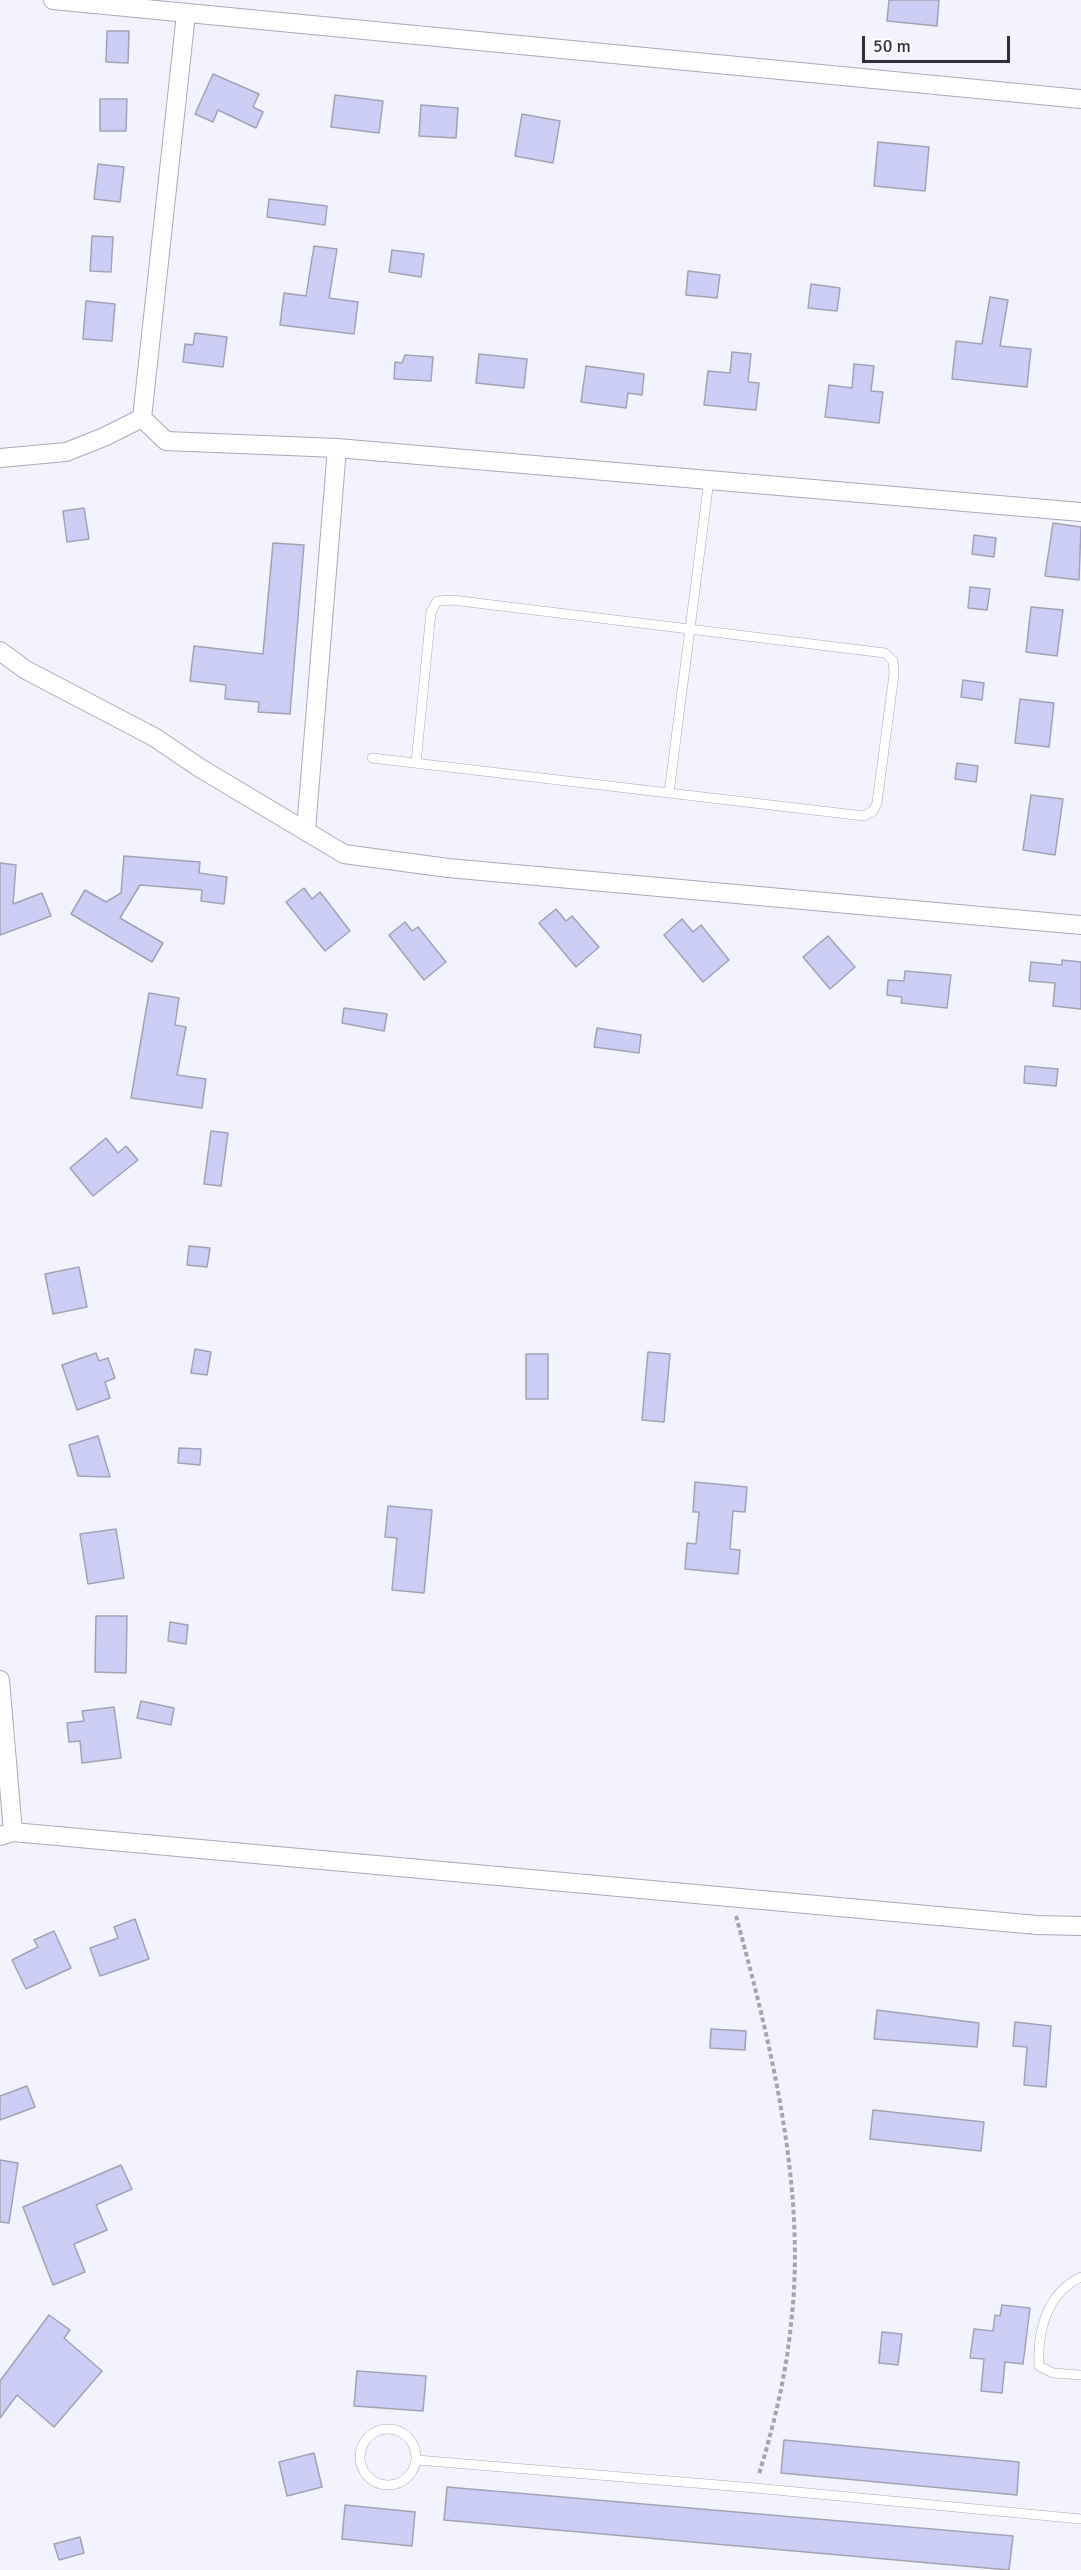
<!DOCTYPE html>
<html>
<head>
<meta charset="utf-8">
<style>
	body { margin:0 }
	#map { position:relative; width:1081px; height:2570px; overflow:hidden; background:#f3f3fe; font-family:Signika,sans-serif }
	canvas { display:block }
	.scale { position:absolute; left:862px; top:36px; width:148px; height:27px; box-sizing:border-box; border:3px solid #313138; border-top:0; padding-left:8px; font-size:18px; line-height:21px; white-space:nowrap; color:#313138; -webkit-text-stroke:4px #fff; paint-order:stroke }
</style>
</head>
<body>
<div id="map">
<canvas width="1081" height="2570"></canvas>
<div class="scale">50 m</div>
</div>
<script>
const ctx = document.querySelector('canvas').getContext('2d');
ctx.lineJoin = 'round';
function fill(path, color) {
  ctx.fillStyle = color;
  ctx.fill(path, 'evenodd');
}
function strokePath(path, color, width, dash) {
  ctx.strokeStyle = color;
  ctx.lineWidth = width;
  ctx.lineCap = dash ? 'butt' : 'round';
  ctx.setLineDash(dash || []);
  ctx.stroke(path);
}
const building = new Path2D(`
	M889,0H939L937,26L887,21Z
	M107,31H129L128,63L106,62Z
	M213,74L259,94L253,107L263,112L256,128L218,110L213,122L195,114Z
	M335,95L383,101L379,133L331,127Z
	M100,99H127L126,131H100Z
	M421,105L458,108L456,138L419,136Z
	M522,114L560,121L553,163L515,156Z
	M878,142L929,147L925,191L874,186Z
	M98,164L124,167L120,202L94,199Z
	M269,199L327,206L325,225L267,217Z
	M92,236L113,237L111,272L90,271Z
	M314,246L337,249L329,298L358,302L354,334L280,325L284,293L306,296Z
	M392,250L424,254L421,277L389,272Z
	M688,271L720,275L717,298L686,295Z
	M811,284L840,288L837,311L808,308Z
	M990,297L1008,300L1000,346L1031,349L1027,387L952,379L956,341L982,344Z
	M86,301L115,304L112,341L83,339Z
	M195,333L227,337L223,367L183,362L185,344L193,345Z
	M732,352L751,354L748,382L759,383L756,410L704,405L708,371L730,373Z
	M479,354L527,359L524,388L476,383Z
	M405,355L433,357L431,381L394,379L395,362L402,363Z
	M854,364L874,366L871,391L883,392L879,423L825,417L829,385L852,388Z
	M586,366L644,374L642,395L628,393L626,408L581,402Z
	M84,508L89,539L67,542L63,511Z
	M1053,523L1081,527L1079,580L1045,576Z
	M974,535L996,538L994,557L972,554Z
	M273,543L304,545L290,714L258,712L259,702L225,699L226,685L190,681L194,646L263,654Z
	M970,587L990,589L987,610L968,608Z
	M1031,607L1063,610L1057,656L1026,652Z
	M963,680L984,683L982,700L961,697Z
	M1020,699L1054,703L1049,747L1015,743Z
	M957,763L978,766L976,782L955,779Z
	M1031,795L1063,799L1055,855L1023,850Z
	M124,856L200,862L199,873L227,877L224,904L201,901L202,890L140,885L120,918L163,943L152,962L71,914L85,890L106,902L121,893Z
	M0,863L16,865L13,904L42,893L51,916L0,935Z
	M304,888L312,899L320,892L350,931L325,951L286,902Z
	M556,909L566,921L572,916L599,947L576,967L539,923Z
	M682,919L693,932L701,925L729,960L703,982L664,935Z
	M405,922L412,931L418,927L446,962L424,980L389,935Z
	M828,936L855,967L830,989L803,957Z
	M1062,960L1081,962V1009L1053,1006L1055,983L1029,981L1031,962L1062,965Z
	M905,971L951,975L947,1008L901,1003L902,997L887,995L888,980L904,981Z
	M149,993L179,998L175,1025L186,1027L177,1075L206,1079L202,1108L131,1098Z
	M344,1008L387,1014L384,1031L342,1023Z
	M597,1028L641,1035L639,1053L594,1047Z
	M1025,1066L1058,1069L1056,1086L1024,1083Z
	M211,1131L228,1133L221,1186L204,1184Z
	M106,1138L118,1153L126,1146L138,1160L93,1196L70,1168Z
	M189,1246L210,1248L207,1267L187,1265Z
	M79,1267L87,1307L53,1314L45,1274Z
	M195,1349L211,1352L207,1375L191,1373Z
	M648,1352L670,1354L664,1422L642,1420Z
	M96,1353L99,1361L108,1358L115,1378L105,1382L110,1398L77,1410L62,1365Z
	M526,1354H548V1399H526Z
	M98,1436L110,1477L78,1476L69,1445Z
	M179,1448L201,1449L200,1465L178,1463Z
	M695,1482L747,1487L745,1512L733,1511L730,1549L740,1550L738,1574L685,1569L687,1543L696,1544L699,1512H693Z
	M388,1506L432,1510L424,1593L392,1590L397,1538L385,1537Z
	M116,1529L124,1578L88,1584L80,1534Z
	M96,1616H127L126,1673L95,1672Z
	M170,1622L188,1625L186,1644L168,1641Z
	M141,1701L174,1708L171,1725L137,1718Z
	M114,1707L121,1758L82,1763L80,1741L69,1742L67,1723L84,1721L82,1711Z
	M135,1919L149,1959L100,1976L90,1948L118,1938L114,1927Z
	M54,1931L71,1968L26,1989L12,1960L38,1947L34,1940Z
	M877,2010L979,2023L977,2047L874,2039Z
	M1015,2022L1051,2026L1046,2087L1024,2085L1027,2047L1013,2046Z
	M711,2029L746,2031L745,2050L710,2048Z
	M27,2086L35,2107L0,2120V2096Z
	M873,2110L984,2122L981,2151L870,2139Z
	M0,2160L18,2163L9,2223L0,2222Z
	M121,2165L132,2189L96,2205L107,2230L74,2244L85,2272L53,2285L23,2207Z
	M1002,2305L1030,2308L1023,2364L1005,2362L1002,2393L981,2391L984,2359L970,2358L974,2329L993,2331L995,2315L1000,2316Z
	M49,2315L70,2330L64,2338L102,2371L54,2427L17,2395L0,2418V2381Z
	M882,2332L902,2334L898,2365L879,2363Z
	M357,2371L426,2376L423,2411L354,2406Z
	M784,2440L1019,2462L1017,2495L781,2473Z
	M314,2453L322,2487L287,2496L279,2462Z
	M447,2487L1013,2536L1009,2570L444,2520Z
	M345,2505L415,2512L412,2546L342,2539Z
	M80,2537L84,2553L59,2560L54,2544Z`);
fill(building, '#cccdf5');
strokePath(building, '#a1a1b3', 1.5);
const service = new Path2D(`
	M372,758L864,816L873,811L877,803L894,674L893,661L885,653L452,600L437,601L431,612L416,763
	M669,793L709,480
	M1081,2277C1047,2293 1037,2331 1039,2366L1053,2373L1081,2375
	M360 2457a28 28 0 1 1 56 0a28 28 0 1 1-56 0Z
	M417,2460L755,2488L1081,2519`);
const minor = new Path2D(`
	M53,0L1081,99
	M186,14L142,418L166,441L337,448L1081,512
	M0,458L66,452L104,437L142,418
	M0,651L26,670L154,737L200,768L344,854L448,868L1081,925
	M306,830L337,448
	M0,1680L13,1832
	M0,1836L13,1832L1037,1925L1081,1926`);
strokePath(service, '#a8a8ba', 10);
strokePath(minor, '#a8a8ba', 20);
strokePath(new Path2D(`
	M736,1916C771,2044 807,2190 791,2324C786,2375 774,2425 759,2474`), '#a4a4ad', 4, [4.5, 3]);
strokePath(service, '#fff', 9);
strokePath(minor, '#fff', 18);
</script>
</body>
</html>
